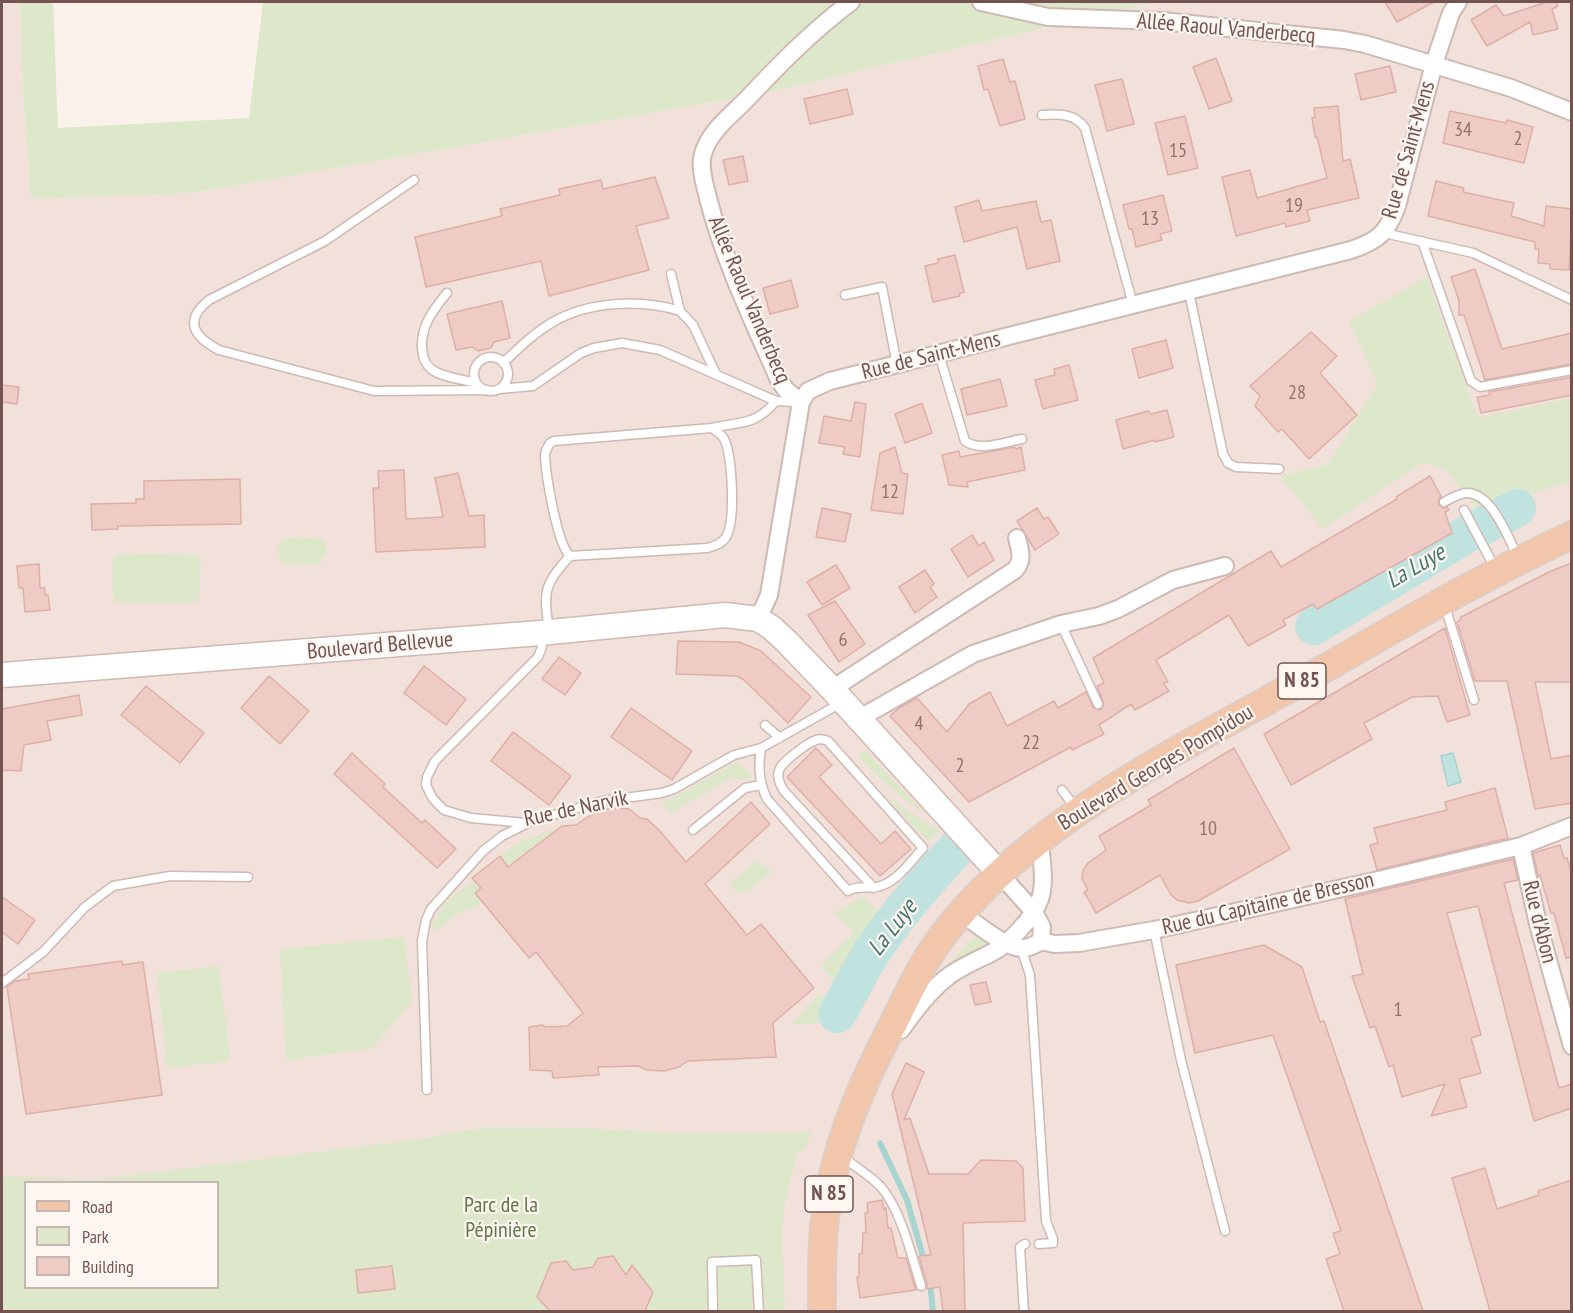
<!DOCTYPE html>
<html>
<head>
<meta charset="utf-8">
<style>
	body { margin:0 }
	#map { position:relative; width:1573px; height:1313px; overflow:hidden; background:#fbf1eb; font-family:"PT Sans Narrow",sans-serif }
	canvas { display:block }
	.frame { position:absolute; inset:0; border:3px solid #745450; pointer-events:none }
	.legend { position:absolute; left:24px; top:1181px; width:195px; height:108px; box-sizing:border-box; background:#fef6f1; border:2px solid #c7b5b1; margin:0; padding:8px 10px; list-style:none; font-size:18px; color:#745450 }
	.legend li { display:flex; align-items:center; gap:12px; height:30px }
	.legend b { width:30px; border:2px solid #c7b5b1 }
</style>
</head>
<body>
<div id="map">
<canvas width="1573" height="1313"></canvas>
<div class="frame"></div>
<ul class="legend">
<li><b style="height:8px;background:#f2c6ab"></b>Road</li>
<li><b style="height:16px;background:#dde8ca"></b>Park</li>
<li><b style="height:16px;background:#eecbc5"></b>Building</li>
</ul>
</div>
<script>
const ctx = document.querySelector('canvas').getContext('2d');
ctx.lineJoin = 'round';
function fill(path, color) {
  ctx.fillStyle = color;
  ctx.fill(path, 'evenodd');
}
function strokePath(path, color, width, dash) {
  ctx.strokeStyle = color;
  ctx.lineWidth = width;
  ctx.lineCap = dash ? 'butt' : 'round';
  ctx.setLineDash(dash || []);
  ctx.stroke(path);
}
function label(font, color, halo, rows, align = 'center') {
  ctx.font = font + ' "PT Sans Narrow",sans-serif';
  ctx.lineWidth = 4.5;
  ctx.setLineDash([]);
  ctx.textBaseline = 'middle';
  ctx.strokeStyle = halo;
  ctx.fillStyle = color;
  for (const [text, x, y, turn = 0] of rows) {
    ctx.save();
    ctx.translate(x, y);
    ctx.rotate((+turn || 0) * Math.PI / 180);
    ctx.textAlign = isNaN(turn) ? turn : align;
    if (halo) ctx.strokeText(text, 0, 0);
    ctx.fillText(text, 0, 0);
    ctx.restore();
  }
}
fill(new Path2D(`
	M2,2H20L23,93L31,199L193,193L760,94L1148,4L1149,2H1571V1311L2,1312ZM26,1182H218V1288H26Z`), '#f2e1da');
fill(new Path2D(`
	M20,2H53L58,128L249,118L263,2H1149L1148,4L760,94L193,193L31,199L23,93Z
	M1427,277L1478,418L1571,398V482L1477,510L1446,470L1423,462L1323,529L1280,476L1328,464L1378,384L1349,321Z
	M316,537L326,543L327,552L319,564L288,565L280,561L278,546L284,539Z
	M117,554L197,555L201,559L199,598L196,602H116L113,598V558Z
	M863,751H866L925,813C898,798 878,778 857,755Z
	M736,762L749,771L752,778L730,779L671,813L664,805L663,800L672,798Z
	M890,797L914,815L940,831L928,842L888,799Z
	M562,826L508,867L500,856L517,843Z
	M757,861L772,871C762,879 750,894 737,892L728,884Z
	M474,880L480,889L475,893L484,902C474,909 463,910 453,917C446,923 443,929 433,930L431,927L444,903Z
	M863,896L881,915L837,986L821,966L854,933L834,913Z
	M975,936L990,945L954,964L952,961Z
	M404,937L412,1001L373,1048L286,1060L280,949Z
	M219,966L230,1061L167,1068L157,973Z
	M819,994L828,1003L818,1023L790,1025Z
	M489,1127L587,1128L682,1134H763L811,1131L805,1151H797L785,1204L782,1233L785,1311L2,1312V1176L93,1180L412,1140ZM26,1182H218V1288H26Z`), '#dde8ca');
const water = new Path2D(`
	M1453,753L1461,782L1448,786L1441,756Z`);
fill(water, '#c1e3e0');
strokePath(water, '#a8d4d0', 1.5);
strokePath(new Path2D(`
	M880,1143L907,1200L925,1264
	M930,1282L933,1312`), '#a8d4d0', 6);
strokePath(new Path2D(`
	M1314,626L1462,537L1517,508
	M837,1014C849,994 859,973 871,953C896,916 926,881 957,848`), '#c1e3e0', 38);
const building = new Path2D(`
	M1385,2H1434L1397,22Z
	M1547,2H1556L1558,6L1552,9L1558,29L1533,35L1530,22L1487,46L1471,20L1496,5L1504,16Z
	M1216,58L1232,101L1209,109L1193,67Z
	M1003,59L1010,82L1015,81L1025,119L1000,126L988,89L984,90L978,66Z
	M1390,66L1396,92L1361,100L1355,74Z
	M1122,79L1134,124L1107,131L1095,85Z
	M847,89L853,114L810,124L804,99Z
	M1338,106L1343,161L1350,159L1359,198L1307,210L1310,221L1286,227L1285,223L1236,236L1222,177L1250,170L1257,198L1327,178L1317,137H1315L1312,118L1315,117L1314,108Z
	M1450,111L1506,123L1507,120L1533,127L1524,163L1443,143Z
	M1185,116L1198,168L1168,175L1155,123Z
	M743,156L748,181L729,185L723,160Z
	M655,177L669,218L636,226L649,270L549,296L541,261L426,287L415,237L502,216L500,209L560,195L559,189L601,180L603,189Z
	M1436,181L1464,188L1463,192L1514,203L1511,216L1544,226L1546,206L1572,209L1569,270L1550,269V264L1538,263L1539,249H1535V242L1428,216Z
	M1163,195L1172,231L1160,234L1162,240L1136,247L1132,229H1129L1123,205Z
	M979,200L982,211L1036,201L1041,222L1051,220L1060,261L1027,269L1017,227L964,242L955,207Z
	M955,255L964,292L959,294L960,296L933,302L925,266L938,263V259Z
	M1475,269L1502,349L1572,333V364L1485,380L1464,315H1459V301L1451,277Z
	M791,280L798,307L770,314L763,288Z
	M502,301L510,338L494,342L491,348L478,351L472,347L456,350L447,314Z
	M1311,332L1337,356L1320,373L1357,415L1309,459L1282,429L1278,432L1255,406L1260,396L1250,386Z
	M1166,340L1173,368L1139,378L1132,349Z
	M1069,365L1078,400L1043,409L1035,380L1055,375L1054,369Z
	M1572,377V395L1481,413L1477,397L1490,395L1489,392Z
	M1000,379L1007,406L967,415L961,389Z
	M2,385L19,387L17,404L2,402Z
	M855,402L866,404L860,457L843,454L845,447L819,443L824,416L851,421Z
	M922,403L932,433L905,443L895,414Z
	M1167,410L1174,437L1155,442V440L1123,449L1116,420L1148,411L1151,414Z
	M895,447L902,473L908,474L903,514L871,510L880,453Z
	M1015,447L1016,449L1021,447L1025,470L967,482L968,487L949,485L942,455L959,451L960,457Z
	M404,470L406,519L443,517L435,478L458,473L469,516L484,515L485,547L376,552L373,488H379L378,471Z
	M1430,476L1441,496L1438,501L1439,505L1443,508L1447,507L1449,510L1445,512L1452,533L1317,609L1313,604L1283,620L1286,625L1248,646L1229,615L1156,660L1168,682L1163,683L1169,691L1135,710L1131,704L1099,725L1104,734L1072,750L1071,747L969,802L890,716L899,708L917,698L947,732L969,704L990,692L1007,726L1054,701L1058,708L1086,692L1093,707L1100,710L1104,704L1097,686L1104,683L1093,658L1271,551L1281,567L1397,499L1396,497Z
	M240,479L241,524L118,526V529L92,530L91,504L136,503V499H144V481Z
	M822,508L851,514L845,542L816,537Z
	M1037,508L1044,519L1048,517L1059,534L1035,550L1017,521Z
	M972,535L979,546L984,542L994,560L968,577L951,549Z
	M1572,563V682H1535L1551,759L1572,755V803L1535,809L1507,681H1475L1457,622L1461,619V617L1551,571Z
	M39,564L40,588H45V595H48L50,610L25,612L23,588H19L17,566Z
	M836,565L850,588L822,605L807,582Z
	M925,570L934,584L930,587L937,597L915,613L899,587Z
	M835,601L865,644L839,662L808,615Z
	M1445,628L1470,715L1447,722L1438,696L1412,697L1364,723L1372,739L1291,785L1264,734Z
	M678,641L739,642L761,651L811,697L788,723L744,680L737,676L676,674Z
	M559,657L581,673L565,695L542,679Z
	M424,666L466,699L446,725L404,693Z
	M269,676L309,711L280,744L241,708Z
	M146,686L204,733L180,763L121,715Z
	M79,695L82,715L47,721L51,740L24,745L21,771L2,770V709Z
	M631,708L692,751L672,780L611,737Z
	M513,732L571,776L549,805L491,761Z
	M816,748L832,765L819,777L881,844L895,831L911,849L880,876L787,777Z
	M1234,748L1290,849L1198,901L1189,903L1177,900L1171,895L1160,875L1096,913L1084,892L1088,890L1082,879L1083,870L1088,863L1106,850L1099,836L1151,805L1148,800Z
	M352,753L385,784L383,787L422,823L425,820L456,849L437,868L334,774Z
	M1495,788L1508,838L1377,870L1370,845L1378,843L1374,828L1447,810L1445,802Z
	M751,802L770,824L705,884L747,935L761,924L814,988L773,1023L776,1057L688,1061L679,1067L664,1071L647,1070L638,1066L598,1067L599,1075L553,1078L552,1071L530,1070L529,1027L542,1025L546,1027L567,1026L583,1013L536,952L529,958L475,893L481,888L472,878L500,856L508,867L562,826L576,825L598,810L616,808L629,809L640,818L647,819L659,830L686,862Z
	M1560,845L1564,858H1567L1572,874V957L1566,958L1554,913H1551L1540,875L1538,876L1533,853Z
	M1513,859L1518,880L1504,883L1559,1088L1572,1084V1108L1534,1121L1478,906L1447,913L1481,1035L1471,1038L1481,1073L1459,1079L1467,1107L1431,1116L1445,1084L1402,1097L1393,1065L1389,1067L1375,1026L1370,1028L1352,976L1363,974L1345,899Z
	M2,897L35,920L18,944L2,932Z
	M1264,945L1302,967L1320,1022L1324,1021L1423,1311H1344L1326,1259L1340,1254L1333,1233L1341,1231L1273,1035L1195,1053L1176,965Z
	M122,961L123,965L143,962L162,1095L26,1114L7,987L15,981L29,979L28,974Z
	M986,982L991,1002L975,1005L970,985Z
	M906,1063L924,1072L904,1120L910,1118L929,1174H968L981,1160L1016,1161L1023,1168L1025,1221L963,1223L965,1311H943L940,1287L927,1289V1284L919,1256L931,1255L892,1094Z
	M1485,1168L1497,1209L1539,1195L1538,1191L1572,1180V1311H1490L1452,1178Z
	M882,1200L884,1209L886,1208L888,1228H891L898,1258H906L916,1290L860,1298L857,1277H859V1254H862L863,1233L866,1232L865,1213L868,1212L867,1203Z
	M613,1256L626,1275L632,1265L653,1292L645,1311H550L537,1297L551,1263L566,1261L573,1270L593,1267L598,1258Z
	M392,1266L395,1289L358,1293L356,1270Z`);
fill(building, '#eecbc5');
strokePath(building, '#dfafa7', 1.5);
const lane = new Path2D(`
	M1042,115C1058,114 1075,113 1085,128L1133,305
	M414,180L325,241L209,300C183,321 194,337 219,350L374,391L488,390
	M1384,233L1473,253L1572,300
	M1422,241L1471,381L1480,387L1572,370
	M671,274L680,311
	M1189,292L1223,454L1228,463L1236,467L1279,469
	M447,293C433,310 421,325 422,348C423,356 424,363 431,369C443,378 462,379 476,383
	M845,295L882,287L897,365
	M939,354L965,441C980,452 1004,442 1022,439
	M474 374a17 17 0 1 1 34 0a17 17 0 1 1-34 0Z
	M503,363C519,348 534,333 553,322C589,301 641,299 680,311L693,325L716,374
	M499,389L533,386L581,353L594,348L622,343L660,350L776,401L796,402
	M712,428C742,421 755,426 776,401
	M1444,502C1450,499 1460,493 1466,493C1492,492 1508,538 1518,557
	M1464,510L1495,568
	M1445,606L1474,700
	M1061,624L1098,704
	M549,631C544,593 542,586 570,556L707,548C714,546 722,544 726,537C736,521 732,458 725,441C723,435 716,431 712,428L554,441L550,443C547,448 545,451 545,456C546,476 557,544 570,556
	M541,634L542,647L538,657L435,761L427,777L426,785L433,799L444,810L471,818L526,823L602,801L662,793L674,789L734,755L761,748L841,703
	M765,725L780,738
	M761,748C758,767 759,782 767,799L848,891C858,885 865,889 876,887C896,884 910,862 923,848L828,741C823,739 819,738 814,741C806,744 784,761 780,768C776,776 780,785 784,791L874,888
	M1062,790L1077,810
	M693,830L745,788L761,785
	M1154,930L1181,1060L1225,1231
	M1021,948L1030,975L1046,1221L1053,1239V1243L1039,1244
	M2,983L43,952L85,907L113,886L170,876L248,877
	M427,1090L422,941L426,920L431,909L483,851L502,836L526,824
	M841,1156C854,1166 870,1175 881,1187C901,1210 912,1257 921,1286
	M713,1312L712,1262L756,1260L759,1312
	M1024,1312L1020,1247L1025,1244`);
const street = new Path2D(`
	M981,2L1048,17L1162,21L1344,40L1365,44L1511,88L1572,112
	M801,402L786,390L779,380C753,321 724,261 708,198C705,185 699,167 703,154C709,132 730,116 745,101C779,65 812,31 851,2
	M758,619L769,595L801,402L808,391L830,381L1351,250C1378,241 1387,233 1397,206L1434,64L1451,13L1458,2
	M832,689L1015,570C1024,559 1020,551 1017,538
	M860,718L973,654L1061,624L1099,616L1118,609L1173,580L1225,566
	M1521,846L1538,924L1572,1046
	M1000,874L1034,912L1042,927L1041,941
	M961,913C976,923 1006,949 1023,948C1030,948 1035,945 1041,941
	M1041,941L1054,944L1079,943L1154,930L1370,882L1521,846L1572,826
	M901,1030C916,1009 930,990 950,975C963,966 977,960 991,953C1008,945 1034,917 1040,899C1046,882 1041,858 1040,840`);
const secondary = new Path2D(`
	M2,675L540,633L725,615L758,619L772,628L786,641L832,689L1000,874`);
const primary = new Path2D(`
	M822,1312C822,1281 821,1249 825,1219C833,1153 858,1092 888,1034C904,1003 918,970 938,942C1019,829 1172,753 1292,687C1384,635 1475,580 1572,535`);
strokePath(lane, '#ceb9b4', 11);
strokePath(street, '#ceb9b4', 20);
strokePath(secondary, '#d1b8b2', 27);
strokePath(primary, '#d8cfce', 30);
strokePath(lane, '#fff', 8);
strokePath(street, '#fff', 16);
strokePath(secondary, '#fff', 24);
strokePath(primary, '#f2c6ab', 27);
label('20px', '#92726d', null, [
	["34",1463,130],
	["2",1518,139],
	["15",1178,151],
	["19",1294,206],
	["13",1150,219],
	["28",1297,393],
	["12",890,492],
	["6",843,640],
	["4",919,724],
	["22",1031,743],
	["2",960,766],
	["10",1208,829],
	["1",1398,1010]
]);
for (const [x, y, w] of [
	[1302,681,48],
	[829,1194,48]
]) {
  const box = new Path2D();
  box.roundRect(x - w / 2, y - 18, w, 36, 4.5);
  ctx.fillStyle = '#fef6f1';
  ctx.fill(box);
  strokePath(box, '#745450', 1.5);
}
label('bold 21px', '#745450', null, [
	["N 85",1302,681],
	["N 85",829,1194]
]);
label('22px', '#745450', '#fef6f1', [
	["Allée Raoul Vanderbecq",1226,29,5],
	["Rue de Saint-Mens",1409,150,-74],
	["Allée Raoul Vanderbecq",749,300,67],
	["Rue de Saint-Mens",931,356,-14],
	["Boulevard Bellevue",380,646,-5],
	["Boulevard Georges Pompidou",1156,768,-31],
	["Rue de Narvik",576,809,-12],
	["Rue du Capitaine de Bresson",1268,904,-13],
	["Rue d'Abon",1539,922,76]
]);
label('22px', '#637849', '#fef6f1', [
	["Parc de la",501,1206],
	["Pépinière",501,1231]
]);
label('italic 24px', '#457773', '#fef6f1', [
	["La Luye",1416,567,-30],
	["La Luye",893,928,-52]
]);
</script>
</body>
</html>
